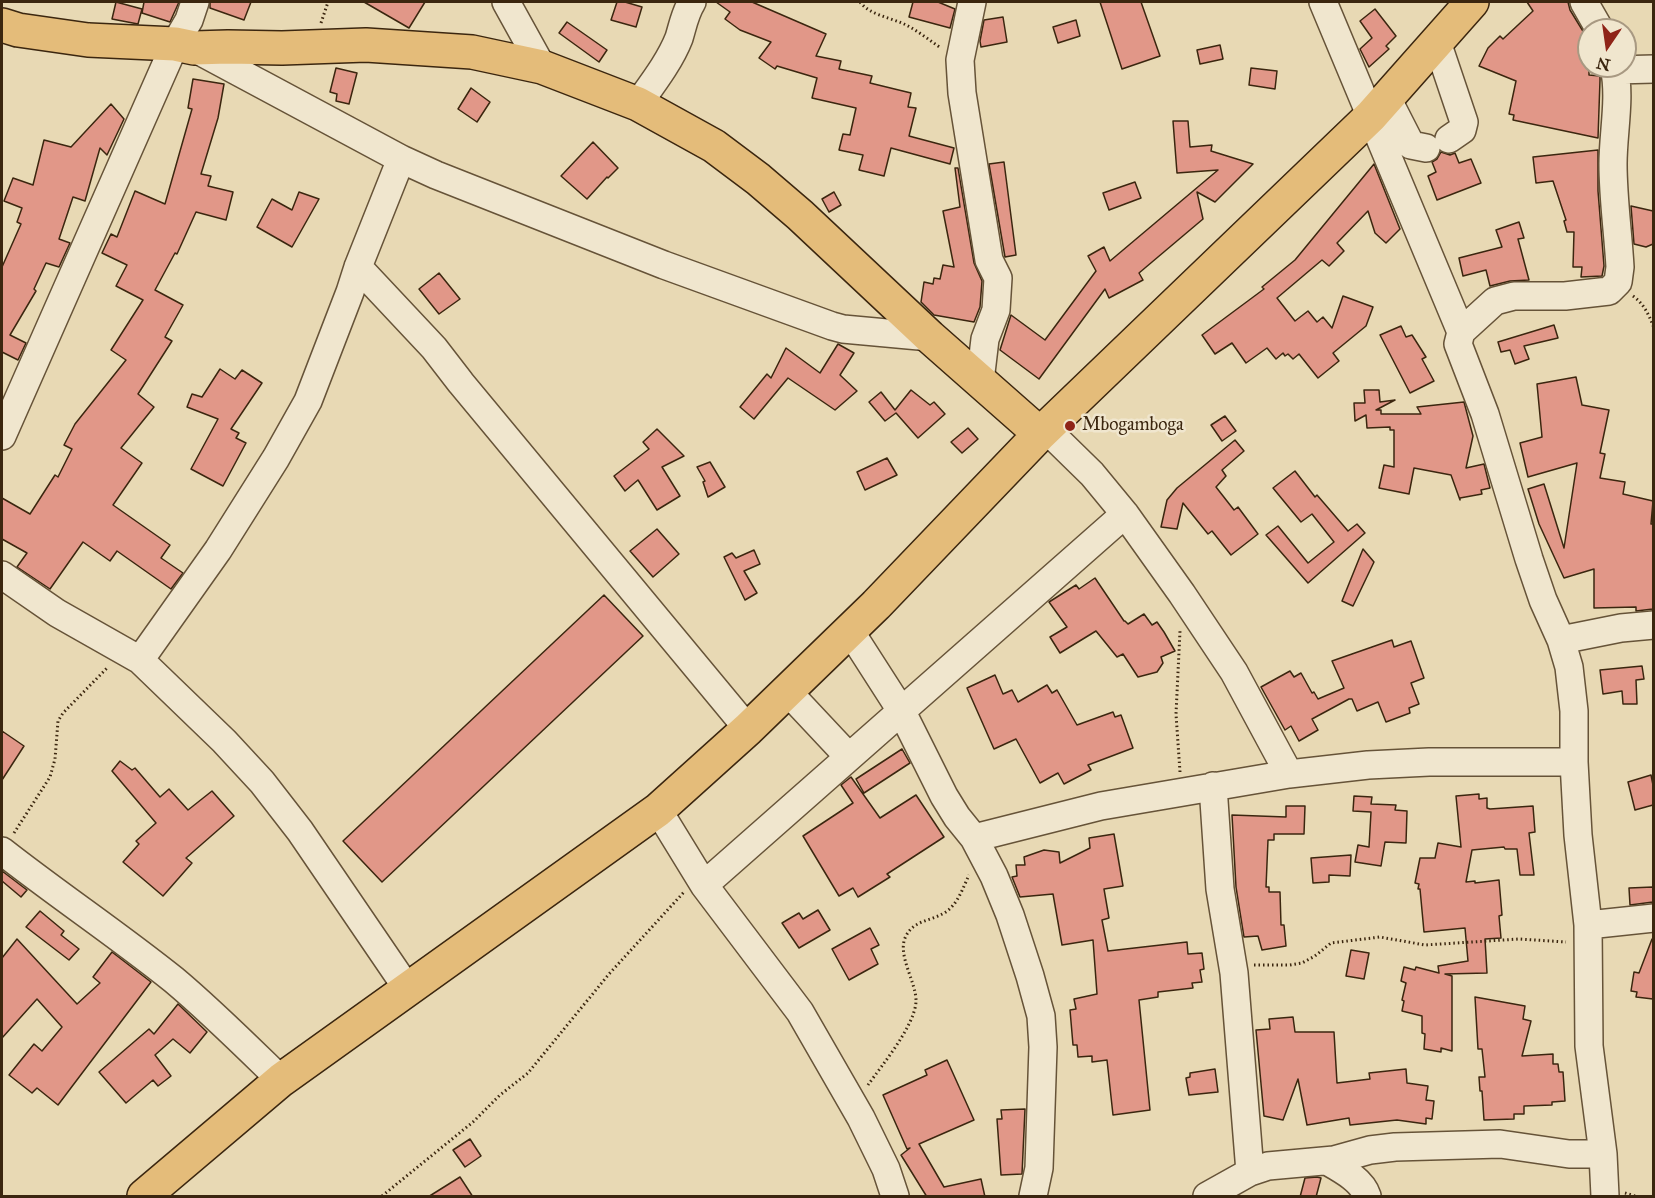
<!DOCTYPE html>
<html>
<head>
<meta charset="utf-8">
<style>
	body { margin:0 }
	#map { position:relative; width:1655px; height:1198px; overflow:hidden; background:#e8d9b4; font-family:"IM FELL Great Primer",serif }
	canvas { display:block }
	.frame { position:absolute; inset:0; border:3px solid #3b260f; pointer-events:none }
	.north { position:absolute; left:1577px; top:18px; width:60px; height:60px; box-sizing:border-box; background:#f0e6ce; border:2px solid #a89982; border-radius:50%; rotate:193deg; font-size:16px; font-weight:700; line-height:24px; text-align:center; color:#3b260f }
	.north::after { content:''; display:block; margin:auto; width:21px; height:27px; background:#8f2418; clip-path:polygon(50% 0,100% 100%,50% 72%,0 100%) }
</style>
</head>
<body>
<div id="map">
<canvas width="1655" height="1198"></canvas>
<div class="frame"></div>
<div class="north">N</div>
</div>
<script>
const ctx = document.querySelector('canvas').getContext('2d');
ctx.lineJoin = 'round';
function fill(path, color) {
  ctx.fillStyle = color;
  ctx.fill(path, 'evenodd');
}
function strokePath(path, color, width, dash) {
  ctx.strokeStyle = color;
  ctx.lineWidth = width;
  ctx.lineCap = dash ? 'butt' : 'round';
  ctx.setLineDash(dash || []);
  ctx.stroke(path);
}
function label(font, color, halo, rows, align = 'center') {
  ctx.font = font + ' "IM FELL Great Primer",serif';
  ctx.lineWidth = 5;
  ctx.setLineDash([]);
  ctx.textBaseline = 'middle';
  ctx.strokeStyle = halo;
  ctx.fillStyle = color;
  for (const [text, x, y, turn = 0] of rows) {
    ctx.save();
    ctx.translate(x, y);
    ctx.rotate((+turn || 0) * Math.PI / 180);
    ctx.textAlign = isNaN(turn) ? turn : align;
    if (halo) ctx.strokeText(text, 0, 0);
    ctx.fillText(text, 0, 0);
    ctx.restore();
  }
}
const building = new Path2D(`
	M116,2L142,9L138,24L112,19Z
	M144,2H179L170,22L142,13Z
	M210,2H251L244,20L210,8Z
	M364,2H425L409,28Z
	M617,2H625L642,7L636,27L611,20Z
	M716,2H752L826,34L816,56L841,61L839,69L872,76L870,83L911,93L908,107L916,108L909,136L954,148L950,164L891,148L884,176L859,170L863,155L839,150L843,134L850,135L856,108L812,98L817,78L777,66L775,69L759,58L771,42L740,30L725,19L730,12Z
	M913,2H938L955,9L950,28L909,17Z
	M1100,2H1141L1160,56L1122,69Z
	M1527,2H1568L1570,10L1589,41V75L1600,76V80L1598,138L1513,120L1514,115L1509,114L1516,81L1479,66L1488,48L1500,36L1503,39L1533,11Z
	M1375,9L1396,36L1386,46L1389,49L1369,67L1360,49L1372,38L1360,21Z
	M1003,17L1007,42L981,47L980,41L984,20Z
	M1076,20L1080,36L1058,43L1053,27Z
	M567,22L607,50L599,62L559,33Z
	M1220,45L1223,59L1200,64L1197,50Z
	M336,68L357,73L349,104L336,101L337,94L330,92Z
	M1251,68L1277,71L1275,89L1249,85Z
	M193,79L224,84L218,118L201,174L211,176L208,186L233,192L226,220L196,212L177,254L175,253L155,290L183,305L165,337L172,341L138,394L154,407L121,448L142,463L113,505L170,545L161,558L183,573L171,589L117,551L110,561L83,542L50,589L17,567L27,553L2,539V498L30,514L55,475L58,477L72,449L64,445L75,424L126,360L111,350L143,300L116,286L127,265L102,253L111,234L117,237L135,191L165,204L192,109L188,108Z
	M471,88L490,102L477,122L458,109Z
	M111,104L124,119L107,155L100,148L85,201L73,197L59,239L70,243L59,267L46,263L34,289L36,291L10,335L26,343L18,360L2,352V267L21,224L17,222L22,208L4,201L13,178L33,185L44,140L71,147Z
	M1173,121H1188L1190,147L1212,145L1211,151L1253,164L1215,202L1197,192L1203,219L1139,273L1143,280L1109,298L1105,289L1039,379L1000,350L1011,315L1045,340L1096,271L1088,256L1104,247L1110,261L1218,170L1177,173Z
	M593,142L618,168L608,178L607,177L587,199L561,176Z
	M1598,150V191L1604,266L1602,276L1581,277L1582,267H1573L1574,232H1567L1564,221L1566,220L1553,181L1536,183L1533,157Z
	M1441,152L1450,155L1455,153L1459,163L1471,159L1481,183L1437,200L1428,176L1436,172L1432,162L1437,159Z
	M1004,162L1016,255L1005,257L989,164Z
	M1374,164L1400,229L1386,243L1375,233L1368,211L1337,243L1344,251L1329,266L1322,260L1277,298L1295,321L1308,311L1317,322L1323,317L1332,328L1343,296L1373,307L1366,326L1333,353L1339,361L1318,378L1299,354L1293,359L1288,354L1285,356L1283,353L1276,359L1267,348L1246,363L1232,343L1215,354L1202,335L1264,289L1262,287L1295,260Z
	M955,168H958L974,263L982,281L980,307L974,322L934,315L921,302L924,282L933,284L934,278L940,279L943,265L954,267L943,211L960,207Z
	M1135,182L1141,198L1109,210L1103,193Z
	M299,192L319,199L292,247L257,227L272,199L292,210Z
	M834,192L841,205L829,212L822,199Z
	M1631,206L1653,211V244L1646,247L1634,244Z
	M1519,222L1524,238L1518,239L1529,280L1510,281L1490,286L1486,270L1463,276L1459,258L1502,247L1496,230Z
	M439,273L460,299L439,314L419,289Z
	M1554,325L1558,338L1524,346L1529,359L1515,364L1510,350L1501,352L1498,342Z
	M1401,326L1406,337L1412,335L1426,357L1422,359L1434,381L1410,393L1380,335Z
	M838,344L854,353L840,375L857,391L835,410L788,378L754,419L740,407L767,374L771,378L786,348L820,373Z
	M220,369L235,379L242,370L262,383L231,429L239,433L236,438L246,443L223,486L191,469L218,419L187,407L192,394L202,397Z
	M1576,377L1582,405L1609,410L1600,453L1605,454L1600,478L1625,482L1623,494L1653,501L1651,524H1653V609L1636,611V607L1594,608V569L1564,578L1539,524L1528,489L1544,484L1564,548L1577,463L1528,477L1520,443L1542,437L1537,384Z
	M911,390L930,405L934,402L945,414L918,438L896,413L885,421L869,402L881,392L895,410Z
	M1364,390H1379L1380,402L1395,400L1376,410H1381V414H1421L1417,407L1464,402L1473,436L1466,468L1484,464L1490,488L1481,490L1482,494L1460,498V500L1451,475L1414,468L1409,494L1379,488L1384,465L1394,467V430H1390V427L1367,428L1366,415L1355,421L1354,403H1365Z
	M1225,416L1236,431L1222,441L1211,425Z
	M968,428L978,439L962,453L951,442Z
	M657,429L684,456L662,467L680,496L657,510L638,480L625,491L614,476L649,449L643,442Z
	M1235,440L1244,451L1222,470L1226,476L1216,487L1234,510L1238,507L1258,534L1231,555L1212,531L1208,534L1183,503L1177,529L1161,527L1167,500L1177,488Z
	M887,458L897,475L865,490L857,472Z
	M710,462L725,487L708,497L703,482L705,481L697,467Z
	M1295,471L1315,497L1317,495L1348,531L1357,524L1365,533L1308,583L1266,535L1278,526L1308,563L1334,542L1312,514L1301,522L1273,488Z
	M657,529L679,554L653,577L630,551Z
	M1363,549L1374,562L1353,606L1342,601Z
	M754,550L760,564L744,571L757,593L745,600L724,557L732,553L736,558Z
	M1095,578L1124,621H1125L1128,624L1144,614L1152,625L1157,622L1164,632L1175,651L1161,657L1163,663L1157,672L1138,677L1123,654L1117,657L1096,631L1060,653L1050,637L1067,627L1049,602L1076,585L1079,589Z
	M604,595L643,636L382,882L343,841Z
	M1392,640L1394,647L1411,641L1424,678L1411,683L1419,704L1409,708L1410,713L1386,722L1378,702L1357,711L1352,699H1349L1312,719L1318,730L1299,741L1291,726L1285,730L1261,687L1290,671L1294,677L1301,673L1312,693L1314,692L1318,699L1344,688L1332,661Z
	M1642,666L1644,679L1636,680L1637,704H1623L1622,691L1603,694L1600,670Z
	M995,675L1003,694L1012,690L1018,702L1047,685L1052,693L1057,690L1077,725L1113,712L1115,717L1121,715L1133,748L1088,765L1091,770L1064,784L1058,773L1040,783L1016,739L994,749L967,688Z
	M2,731L24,746L2,780Z
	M902,749L910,763L864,793L856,779Z
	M120,761L132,770L135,768L160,797L169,789L188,810L212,791L234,816L186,858L192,863L163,896L123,862L139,844L136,841L156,823L112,771Z
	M1651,775L1653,785V805L1635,810L1628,782Z
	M851,777L880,818L916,795L944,837L887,874L890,877L858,897L853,888L839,896L803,836L853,803L841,785Z
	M1479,794V799L1487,798V808L1490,809L1533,806L1535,832L1529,833L1534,875H1520L1517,849H1505L1504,847L1472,850L1466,882L1475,881V883L1499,880L1502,915L1499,916L1501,938L1485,939L1487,973L1445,974L1452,976V1051L1441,1048V1052L1424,1049L1425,1034L1422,1033V1016L1402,1011L1404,1001L1402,1000L1406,983L1401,981L1404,967L1415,970L1416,967L1439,973L1438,966L1468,961L1465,928L1424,932L1420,889H1418L1419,884L1415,883L1420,858H1435L1438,843L1461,847L1456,796Z
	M1354,796L1372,797L1371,804L1396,805L1395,810L1407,811L1406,843L1385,842L1381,866L1355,862L1358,845L1369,847L1371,812L1353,811Z
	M1286,806H1305L1304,834H1274V840H1268L1266,887H1269V892H1280L1281,925H1284L1286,946L1262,950L1258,936L1244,937L1236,887L1232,815L1286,817Z
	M1114,834L1123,886L1104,889L1109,918L1102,920L1108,951L1187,942L1188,954L1202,953L1204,969L1200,970L1202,982L1192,983L1193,988L1158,992V997L1139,1000L1150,1110L1113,1115L1107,1060L1092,1062V1056L1078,1057L1077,1045H1073L1070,1010L1076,1009L1074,999L1097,994L1093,940L1062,945L1053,894L1020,897L1012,877L1017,876L1016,865H1025L1024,857L1044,850L1059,852L1060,863L1090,848L1089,838Z
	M1351,855L1350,876L1329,875V882L1313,883L1311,858Z
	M2,871L27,890L21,897L2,881Z
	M1653,887V902L1630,905L1629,888Z
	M818,910L830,930L799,948L782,923L799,913L803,919Z
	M40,911L64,931L61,935L79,949L69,960L26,927Z
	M870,928L879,945L871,949L878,964L849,980L832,949Z
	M17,939L77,1004L100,983L93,977L112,952L151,982L58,1105L37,1088L32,1093L9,1075L34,1044L42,1051L62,1027L37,999L2,1038V958Z
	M1652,939H1653V999L1636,997L1637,992L1631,991L1634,972L1639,973Z
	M1351,950L1369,953L1364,979L1346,976Z
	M1475,997L1525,1006L1523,1019L1531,1021L1522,1056L1553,1054V1064H1558L1559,1072H1563L1565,1101L1552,1102V1105L1524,1106V1114H1514V1119L1484,1120L1482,1091H1480L1479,1077H1485L1482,1049H1478Z
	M178,1004L207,1032L190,1053L173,1039L155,1055L171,1076L158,1086L153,1080L126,1103L99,1072L149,1029L154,1034Z
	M1293,1017L1295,1032H1334L1337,1083L1370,1079L1369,1073L1406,1069L1407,1083L1428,1086L1426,1100L1434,1101L1432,1119L1426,1118V1124L1397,1120L1350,1125L1349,1118L1307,1125L1298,1079L1283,1120L1264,1116L1256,1030L1270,1029L1269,1019Z
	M947,1060L974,1120L919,1144L944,1187L981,1179L985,1197H927L901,1155L910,1148L907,1149L883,1095L927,1075L925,1070Z
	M1215,1069L1218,1092L1189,1095L1186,1078L1190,1077V1073Z
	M1025,1109L1022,1174L1001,1175L997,1119H1002L1001,1110Z
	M470,1139L481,1156L465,1167L453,1150Z
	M460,1177L473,1197H428Z
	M1317,1177L1321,1178L1316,1197H1300L1305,1178Z`);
fill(building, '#e19788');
strokePath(building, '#3b260f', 1.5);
const minor = new Path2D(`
	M506,2L542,67
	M972,2L960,60L962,93L989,260L998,278L996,310L985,339L980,381
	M1323,2L1461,332
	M1584,2L1600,30
	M1437,42L1464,122L1462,130L1449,139
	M1615,70L1654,69
	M1387,98L1411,145L1426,148
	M638,104C653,83 670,61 679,38C683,25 685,13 692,2
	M401,159L436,175L664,265L832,326L843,329L930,337
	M358,267L434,348L461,383L748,729
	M1046,429L1092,474L1125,514L1182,594L1234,672L1289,774
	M2,436L175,44L189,20L195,2
	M2,575L57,613L140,660L224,741L262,782L300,831L407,988
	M850,631L902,712L944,796L957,817L974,838L994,876L1010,915L1030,976L1041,1016L1043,1047L1039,1168L1033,1196
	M1561,640L1621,628L1654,625
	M140,660L218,550L276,458L308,401L350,292L358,267L401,159L194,48
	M787,691L848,756
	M1213,786L1220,889L1234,973L1250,1172
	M658,810L704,885L800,1012L861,1118L886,1169L895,1196
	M974,838L1101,806L1289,774L1368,765L1429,762H1574
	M2,851C58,895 118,935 174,980C211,1011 246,1046 281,1080
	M704,885L1125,514
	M1588,925L1654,918
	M1327,1161C1341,1169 1362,1180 1367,1196
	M1207,1196L1250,1172L1268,1166L1334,1160L1370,1150L1395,1147L1500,1144L1569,1154H1603
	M1605,1196L1603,1154L1589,1046L1588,925L1578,835L1574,762V711L1569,667L1561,640L1543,600L1529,559L1485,414L1458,344L1461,332L1495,301L1514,296H1565L1609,291L1618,282L1620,267C1618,232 1613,198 1613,164C1613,132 1621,98 1614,66`);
const major = new Path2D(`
	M2,25L18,30L88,40L175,44L194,48L228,47L282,48L366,45L472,52L542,67L638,104L714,146L758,179L800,215L930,337L1040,434
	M144,1196L281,1080L658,810L748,729L876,605L1040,434L1371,116L1472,2`);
strokePath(minor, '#665338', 30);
strokePath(major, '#3b260f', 36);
strokePath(new Path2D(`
	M860,2C870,15 889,17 904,24C917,30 929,40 941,48
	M321,23L328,2
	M1633,296C1644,304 1649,315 1654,328
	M1180,772L1176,714L1180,631
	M14,833L50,777L55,759L58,721L63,713L108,667
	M1254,965H1290L1302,963L1315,956L1331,943L1380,937L1425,945L1519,939L1566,942
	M868,1085C882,1065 914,1027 916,1002C917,983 896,954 906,936C914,920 931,921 944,913C957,906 963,888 969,875
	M1625,1193L1635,1196
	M382,1196L473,1122L500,1095L528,1073L609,974L684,892`), '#3b260f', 3, [1.5, 3]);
strokePath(minor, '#f0e6ce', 27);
strokePath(major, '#e4bc7a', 33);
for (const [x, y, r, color] of [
	[1070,426,6,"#8f2418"]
]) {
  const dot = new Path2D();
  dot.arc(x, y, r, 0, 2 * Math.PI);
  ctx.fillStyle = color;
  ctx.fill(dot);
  strokePath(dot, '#f0e6ce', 2);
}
label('18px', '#3b260f', '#f0e6ce', [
	["Mbogamboga",1082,426]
], 'left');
</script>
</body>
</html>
